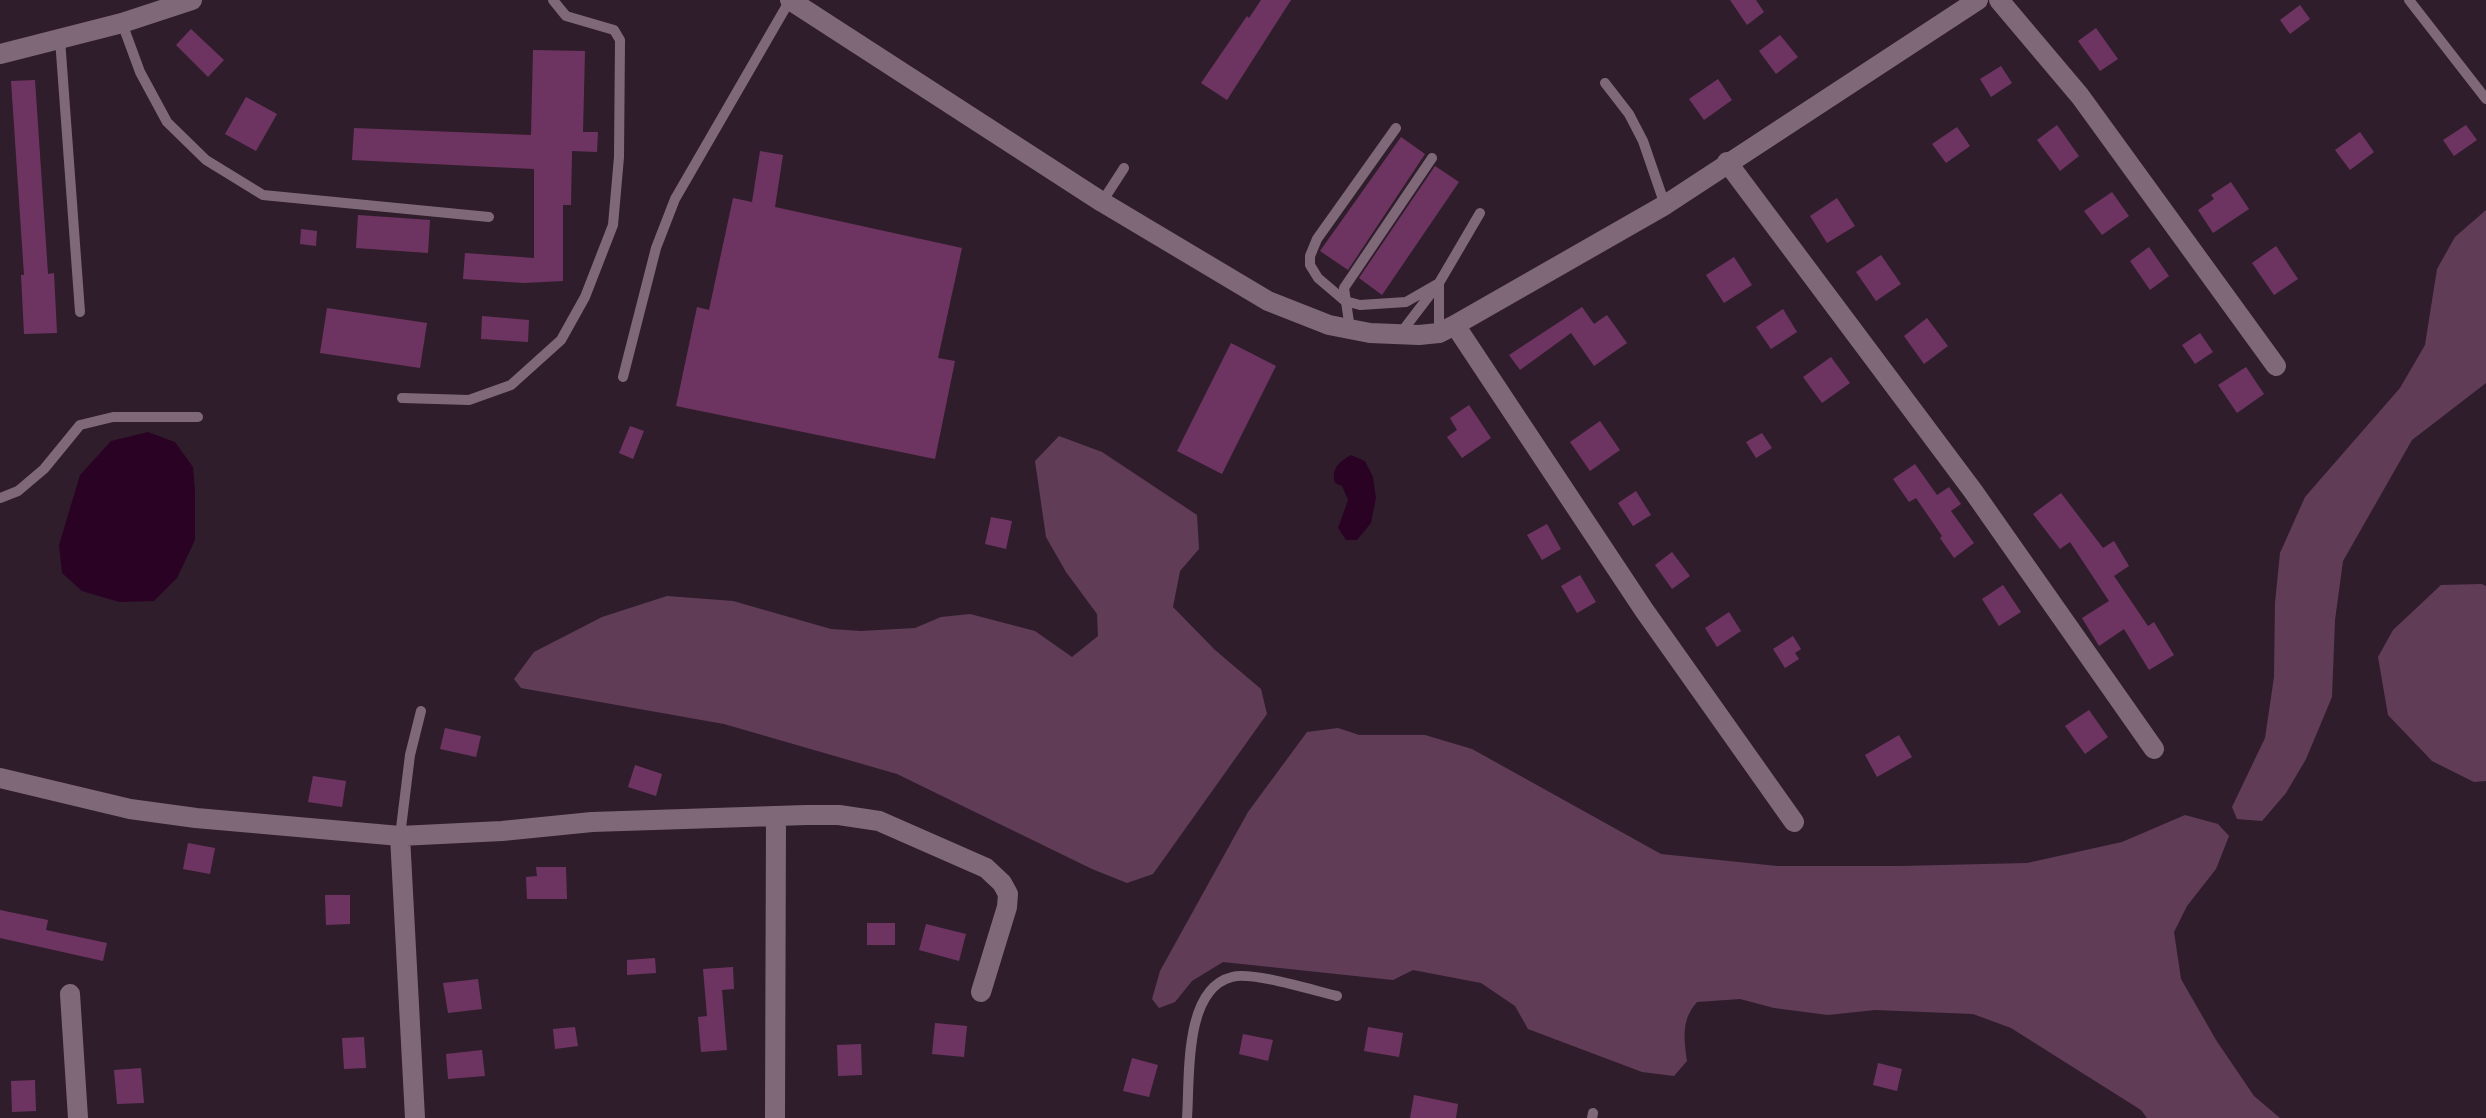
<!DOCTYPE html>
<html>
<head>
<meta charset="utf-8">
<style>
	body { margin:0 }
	canvas { display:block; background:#2f1d2b }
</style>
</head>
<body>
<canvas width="2486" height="1118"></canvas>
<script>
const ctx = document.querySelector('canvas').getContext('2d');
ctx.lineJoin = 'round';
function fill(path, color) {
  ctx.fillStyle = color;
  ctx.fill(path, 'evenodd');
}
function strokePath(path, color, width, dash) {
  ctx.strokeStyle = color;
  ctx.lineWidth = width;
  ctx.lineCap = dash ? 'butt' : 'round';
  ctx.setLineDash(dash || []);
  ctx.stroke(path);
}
fill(new Path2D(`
	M2486,210V383L2412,440L2343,561L2335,620L2332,697L2306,759L2286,793L2262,821L2237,819L2232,807L2265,738L2274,677L2275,603L2280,553L2305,497L2400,388L2425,345L2437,269L2455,237Z
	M1059,436L1102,452L1197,515L1199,549L1180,571L1173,607L1215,650L1261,689L1267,714L1153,874L1127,883L1092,869L897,774L724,724L521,688L514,679L534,652L602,617L667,596L733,601L831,629L861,631L915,628L941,617L970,614L1035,631L1072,657L1098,636L1097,614L1066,572L1046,537L1035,461Z
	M2482,584L2486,586V781L2474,782L2432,761L2388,715L2378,657L2393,630L2441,585Z
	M1338,728L1359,735H1425L1472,749L1661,854L1777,866H1900L2027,863L2122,842L2185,815L2218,824L2229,836L2216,869L2187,906L2174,932L2181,979L2216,1040L2254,1096L2280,1118H2147L2141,1110L2011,1028L1973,1014L1875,1010L1828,1015L1774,1008L1740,999L1697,1002C1681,1020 1684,1038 1687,1061L1674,1076L1642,1072L1528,1029L1515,1006L1481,983L1413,970L1393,980L1223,962L1192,981L1175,1002L1159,1008L1152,999L1160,971L1248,812L1307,732Z`), '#613c57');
fill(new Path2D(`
	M148,432L175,442L193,467L195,490V540L177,578L154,601L119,602L82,591L62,573L59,545L80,475L111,441Z
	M1351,455L1365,461L1373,477L1376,498L1371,523L1357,540H1346L1338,528L1348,500L1342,486L1335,483C1331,468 1339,462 1351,455Z`), '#2a0223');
fill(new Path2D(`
	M1261,0H1291L1227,100L1201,83L1247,16L1249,18Z
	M1730,0H1756L1764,12L1747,25Z
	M2300,5L2310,19L2290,34L2280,20Z
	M2096,28L2118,59L2100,71L2078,41Z
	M191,29L224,60L208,77L176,45Z
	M1780,35L1798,57L1776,74L1759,51Z
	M533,50L585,51L583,132H598L597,152L572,151L571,205H563V281L524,283L463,279L465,253L534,258V169L352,160L354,128L531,135Z
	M2001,66L2012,83L1991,97L1980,79Z
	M1718,79L1732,100L1704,120L1689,99Z
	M35,80L48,274L54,273L57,333L24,334L21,275H24L11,81Z
	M246,97L277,114L256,151L225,134Z
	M2057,125L2079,156L2060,171L2037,140Z
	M2466,125L2477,140L2454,156L2443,140Z
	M1957,127L1970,146L1946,163L1932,144Z
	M2360,132L2374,152L2350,170L2335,150Z
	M1401,137L1425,154L1348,270L1320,251Z
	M760,151L783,155L775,207L962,248L938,358L955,361L935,459L676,406L697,307L709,310L733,198L752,202Z
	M1435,166L1459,182L1382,295L1359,278Z
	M2231,182L2249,209L2213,233L2198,210L2214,199L2211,195Z
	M2112,192L2129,216L2102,235L2084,211Z
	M1837,198L1855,226L1827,243L1810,216Z
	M358,215L430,220L428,253L356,248Z
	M301,229L317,231L316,246L300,244Z
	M2276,246L2298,279L2274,295L2252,263Z
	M2149,247L2169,276L2150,290L2130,261Z
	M1881,255L1901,284L1876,301L1856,272Z
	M1734,257L1752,285L1724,303L1706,275Z
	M1582,307L1594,324L1607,315L1627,343L1594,366L1571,333L1520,370L1509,355Z
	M327,308L427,323L420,368L320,353Z
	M1783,309L1797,332L1771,349L1756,327Z
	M482,316L529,320L528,342L481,339Z
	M1927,318L1948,346L1924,364L1904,336Z
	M2200,333L2213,352L2195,364L2182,345Z
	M1231,343L1276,366L1222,474L1177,451Z
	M1831,357L1850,383L1822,403L1803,377Z
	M2246,367L2264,394L2237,413L2218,385Z
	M1469,405L1491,438L1462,458L1447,437L1457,430L1450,418Z
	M1600,421L1620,450L1590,471L1570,442Z
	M630,426L644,431L633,459L619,453Z
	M1762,433L1772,448L1756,458L1746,442Z
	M1915,464L1937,495L1949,487L1961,504L1951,511L1974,543L1954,558L1940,538L1942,536L1916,498L1909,502L1893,479Z
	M1636,491L1651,515L1633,526L1618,503Z
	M2061,493L2103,548L2114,541L2129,566L2114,576L2148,626L2154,622L2174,655L2149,670L2124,629L2099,646L2082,618L2109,601L2070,542L2060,549L2033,514Z
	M991,517L1012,521L1006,549L985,544Z
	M1547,524L1561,549L1542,560L1527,535Z
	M1672,552L1690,576L1672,589L1655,565Z
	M1580,575L1596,602L1577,613L1561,586Z
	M2003,585L2021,612L1999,626L1982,599Z
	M1729,612L1741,631L1717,647L1705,628Z
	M1793,636L1801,649L1795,653L1799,659L1785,668L1773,649Z
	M2089,710L2108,737L2085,754L2065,726Z
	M445,728L481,736L476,757L440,749Z
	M1899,735L1912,757L1877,777L1865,755Z
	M635,765L662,774L656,796L628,787Z
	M313,776L346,781L342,807L308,802Z
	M188,843L215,848L210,874L183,869Z
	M536,867H566L567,899H527L526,877L537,876Z
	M325,895H350V924L326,925Z
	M0,910L48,920L46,930L107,943L103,961L0,938Z
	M867,923H895V945H867Z
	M926,924L966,934L959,961L919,950Z
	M655,958L656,973L627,975V960Z
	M733,967L734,989L722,990L727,1050L701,1052L698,1017L707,1016L703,969Z
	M478,979L482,1009L448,1013L443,983Z
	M935,1023L967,1026L964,1057L932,1054Z
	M575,1027L578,1046L555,1049L553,1029Z
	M1368,1027L1403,1033L1399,1057L1364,1051Z
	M1243,1034L1273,1040L1268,1061L1239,1054Z
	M364,1037L366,1068L344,1069L342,1038Z
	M861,1044L862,1075L838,1076L837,1045Z
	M482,1050L485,1076L448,1079L446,1054Z
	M1132,1058L1158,1065L1149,1097L1123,1091Z
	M1878,1063L1902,1069L1897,1091L1873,1085Z
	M141,1068L144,1103L117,1104L114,1070Z
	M35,1080L36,1111L12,1112L11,1081Z
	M1414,1095L1458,1104L1456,1118H1410Z`), '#6e3461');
strokePath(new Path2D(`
	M2409,0L2486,99
	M122,23L140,72L167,122L206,160L263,195L489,217
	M60,39L80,312
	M1605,83L1629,114L1643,141L1665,205
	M1396,128L1317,239L1310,256V265L1318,278L1345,301L1360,305L1406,302L1439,283
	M1102,202L1124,168
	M1350,329L1344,288L1432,158
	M1439,333V283
	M1400,334L1439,283L1480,213
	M623,377L656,248L675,199L790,0
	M402,398L469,400L511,385L561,340L585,297L613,225L619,157L620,40L614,30L566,16L553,0
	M0,498L18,491L44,469L80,425L113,417H198
	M400,836L410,755L421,711
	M1187,1118C1190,1079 1183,989 1232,977C1252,971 1315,991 1337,996
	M1592,1118L1593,1113`), '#7f6979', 10);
strokePath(new Path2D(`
	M790,0L1102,202L1268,301L1329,325L1370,333L1419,335L1439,333L1455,325L1665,205L1978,0
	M1999,0L2080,96L2276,366
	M0,54L122,23L192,0
	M1727,162L1973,491L2154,749
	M1455,325L1644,610L1794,822
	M0,778L130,809L196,818L400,836L502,831L592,822L806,815H839L879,821L986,868L1002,883L1008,894L1007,907L981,992
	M400,836L415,1118
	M70,994L78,1118
	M775,1118L776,816`), '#7f6979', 20);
</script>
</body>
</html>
